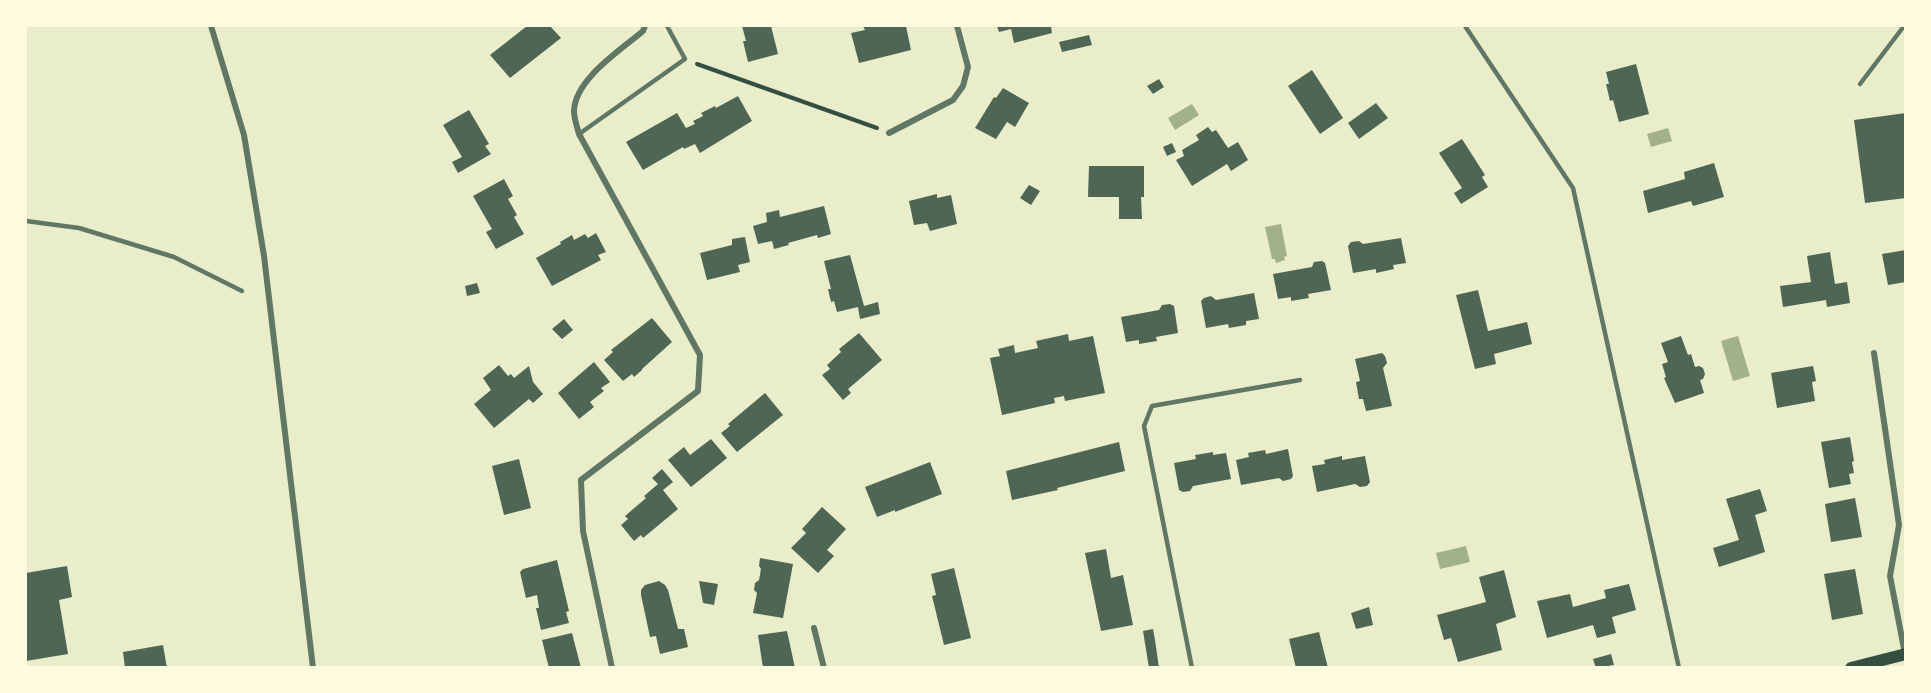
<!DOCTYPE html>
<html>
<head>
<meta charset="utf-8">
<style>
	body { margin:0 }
	#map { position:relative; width:1931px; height:693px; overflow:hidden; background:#e9edc9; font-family:Ubuntu,sans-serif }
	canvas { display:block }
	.frame { position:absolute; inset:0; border:27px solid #fefae0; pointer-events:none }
</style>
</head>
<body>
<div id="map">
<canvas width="1931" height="693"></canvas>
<div class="frame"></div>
</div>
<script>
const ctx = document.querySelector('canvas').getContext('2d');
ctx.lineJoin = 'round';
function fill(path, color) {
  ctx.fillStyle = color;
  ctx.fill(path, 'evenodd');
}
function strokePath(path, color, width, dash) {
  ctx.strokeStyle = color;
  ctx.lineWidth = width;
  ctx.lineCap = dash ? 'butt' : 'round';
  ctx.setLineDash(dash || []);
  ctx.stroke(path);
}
fill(new Path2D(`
	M1192,104L1199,115L1175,130L1168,118Z
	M1668,128L1672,141L1651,147L1647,134Z
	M1281,224L1287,256L1284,257L1285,260L1276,263L1275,259H1272L1265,227Z
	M1738,336L1750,376L1733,381L1721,341Z
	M1466,546L1470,562L1440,569L1436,553Z`), '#a3b18a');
fill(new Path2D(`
	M527,26H550L561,38L510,78L490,55Z
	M742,26H771L778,54L748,62L743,41H746Z
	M863,26H906L911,50L859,63L851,33L865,30Z
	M997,26H1051L1052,33L1014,43L1011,29L999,32Z
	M1089,35L1092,45L1062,52L1059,42Z
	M1636,64L1649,114L1619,122L1613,100L1610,101L1606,84H1609L1606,72Z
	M1312,70L1343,118L1320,134L1288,86Z
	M1159,79L1164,87L1153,94L1147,86Z
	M1003,88L1029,103L1015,127L1007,122L996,139L975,128L994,97L996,98Z
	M738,96L752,121L700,153L695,144L684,149L683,147L643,170L626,142L677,113L686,128L695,124L693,121L703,116L701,113L715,106L716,108Z
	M1376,103L1388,118L1359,139L1348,123Z
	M469,110L489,144L485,146L491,154L458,173L452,162L462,157L443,125Z
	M1906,113V198L1865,203L1854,120Z
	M1208,127L1212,132L1216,130L1228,148L1238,142L1248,160L1231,171L1227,164L1192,186L1176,160L1184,156L1182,150L1199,140L1196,135Z
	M1462,139L1485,175L1482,177L1488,187L1461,204L1454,193L1462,188L1439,153Z
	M1172,143L1176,152L1167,156L1163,147Z
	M1714,163L1724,197L1693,206L1691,201L1648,213L1643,191L1685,179L1684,172Z
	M1089,166H1144V197H1141L1142,219H1119V197H1088Z
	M504,179L513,196L508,199L517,215L514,217L524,234L496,249L486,232L492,229L473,196Z
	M1029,185L1040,191L1031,205L1020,198Z
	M937,194V198L951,195L957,224L930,231L927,223L914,225L909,201Z
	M824,206L831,234L818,238L817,235L788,243L789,245L774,249L772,241L758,244L753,226L767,222L766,213L779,210L780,217Z
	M596,233L606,252L598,255L601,260L552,286L536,258L561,244L560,242L572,235L574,240L585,234L588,238Z
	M745,237L750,262L738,265L740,272L707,280L700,253L732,245V239Z
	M1401,238L1406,263L1393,265L1394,269L1376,273V269L1353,273L1348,246L1351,242L1359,241L1363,244Z
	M1906,250V282L1888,285L1882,254Z
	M1830,252L1835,284L1847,282L1850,303L1827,307L1826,300L1783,307L1780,286L1811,282L1807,256Z
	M850,255L864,306L878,302L880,314L860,319L858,307L837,312L834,301L831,302L828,289H831L824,261Z
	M1322,261L1325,263L1331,290L1308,294L1309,298L1291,301V297L1278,299L1273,274L1312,267L1314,262Z
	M477,283L480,293L467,296L465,286Z
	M1478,290L1488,331L1527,322L1532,344L1494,354L1496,364L1475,369L1456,295Z
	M1254,293L1259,319L1246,321V325L1229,328L1228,324L1206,328L1201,301L1204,298L1211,296L1216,300Z
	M1170,304L1174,306L1178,333L1156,337L1157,341L1139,344V340L1126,342L1121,317L1159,310L1162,305Z
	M652,318L672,342L642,369V370L634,377L632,374L623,381L604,360L613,352L611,350Z
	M564,319L573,330L562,339L552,329Z
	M859,333L882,360L848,389L851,393L843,400L822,375L830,369L827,365L841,352L839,349Z
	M1068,334L1069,341L1093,336L1105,393L1065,401L1064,396L1054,398L1055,403L1002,415L990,358L1000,356L998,349L1014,345L1015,353L1038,348L1036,341Z
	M1681,336L1688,355L1691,354L1695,367L1699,366L1703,368L1705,374L1703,379L1700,380L1704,393L1675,403L1664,378L1666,377L1662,364L1668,362L1661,343Z
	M1382,353L1385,356L1387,363L1383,368L1392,406L1366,411L1363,399H1359L1356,382L1360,381L1355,359Z
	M594,362L610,382L601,388L604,391L590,402L594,407L579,419L558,393Z
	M499,365L508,376L511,374L514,378L529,366L533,382L543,394L533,403L529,399L494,428L474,404L491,390L483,378Z
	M1813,366L1816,381L1812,382L1815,401L1777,408L1771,373Z
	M765,393L783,415L737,452L721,433L730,426L728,424Z
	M1850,437L1854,461L1852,462L1854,473L1849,474L1851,484L1829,488L1821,442Z
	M711,439L727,458L691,487L668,460L684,447L690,455Z
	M1119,442L1125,471L1057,488L1058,490L1012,500L1006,471Z
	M1288,449L1293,476L1291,479L1283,481L1279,478L1241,485L1236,460L1249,457L1248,453L1265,450L1266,454Z
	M1213,452V455L1226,453L1231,479L1193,486L1190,491L1183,492L1179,490L1174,463L1196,459L1195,455Z
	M1342,456V460L1365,456L1370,482L1367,486L1360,487L1355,484L1317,492L1312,466L1325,464L1324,460Z
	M519,459L531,508L504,515L492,466Z
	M930,462L942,494L895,512V510L877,517L865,487Z
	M662,469L673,482L663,490L678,509L643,538L641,535L634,541L621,525L628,519L625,516L646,498L644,496L658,484L652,478Z
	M1760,489L1767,511L1755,515L1765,552L1719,567L1713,548L1739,540L1726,499Z
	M1855,498L1862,537L1831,542L1825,504Z
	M822,507L846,529L827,550L834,556L818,573L791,548L806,533L802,529Z
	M1106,549L1111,578L1123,575L1133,625L1101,631L1085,553Z
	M760,558L793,564L783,618L753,613L757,593L754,590L755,583L759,580L761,569L759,566Z
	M557,560L569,611L566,612L569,623L541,630L536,608H539L537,595L526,598L520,572L523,569Z
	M67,566L72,597L59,600L68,654L26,661V573Z
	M954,568L971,638L944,645L932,596L936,595L931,574Z
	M1855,569L1863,614L1832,620L1824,574Z
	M1504,570L1516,617L1496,624L1502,650L1458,662L1451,638L1444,640L1437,615L1486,602L1479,577Z
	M659,581L665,585L668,590L678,629H684L688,647L660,654L656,636L650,637L641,595V590L645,585Z
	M699,581L718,584L714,605L703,603Z
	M1629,584L1636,610L1612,617L1616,633L1597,638L1593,625L1547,638L1537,601L1570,594L1573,607L1606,598L1604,590Z
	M1369,607L1373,625L1356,629L1351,613Z
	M1153,629L1155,640L1159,668H1149L1143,631Z
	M787,631L795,668H763L758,635Z
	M1319,632L1328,668H1296L1289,639Z
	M572,633L581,668H549L542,640Z
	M163,645L167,668H125L123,652Z
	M1611,654L1614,665L1596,668L1593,659Z`), '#4f6655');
strokePath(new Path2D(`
	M697,64L877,128`), '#344e41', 4);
strokePath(new Path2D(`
	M1465,26L1573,188L1679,668
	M1860,84L1904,26
	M579,134L685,59L667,26
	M26,221L79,228L174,257L242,291
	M1192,668L1144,426L1152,406L1300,380`), '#617663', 4.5);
strokePath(new Path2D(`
	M211,26L244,135L264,256L313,668
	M889,133L953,100L963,86L968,67L957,26
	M1874,353L1899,525L1890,576L1905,654
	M814,628L824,668
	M612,668L583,531L581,480L698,391L700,355L579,134C577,127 574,118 574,111C575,79 621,50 643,31L645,26`), '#617663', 6);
strokePath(new Path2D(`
	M1851,668L1906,654`), '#344e41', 12);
</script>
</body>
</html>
